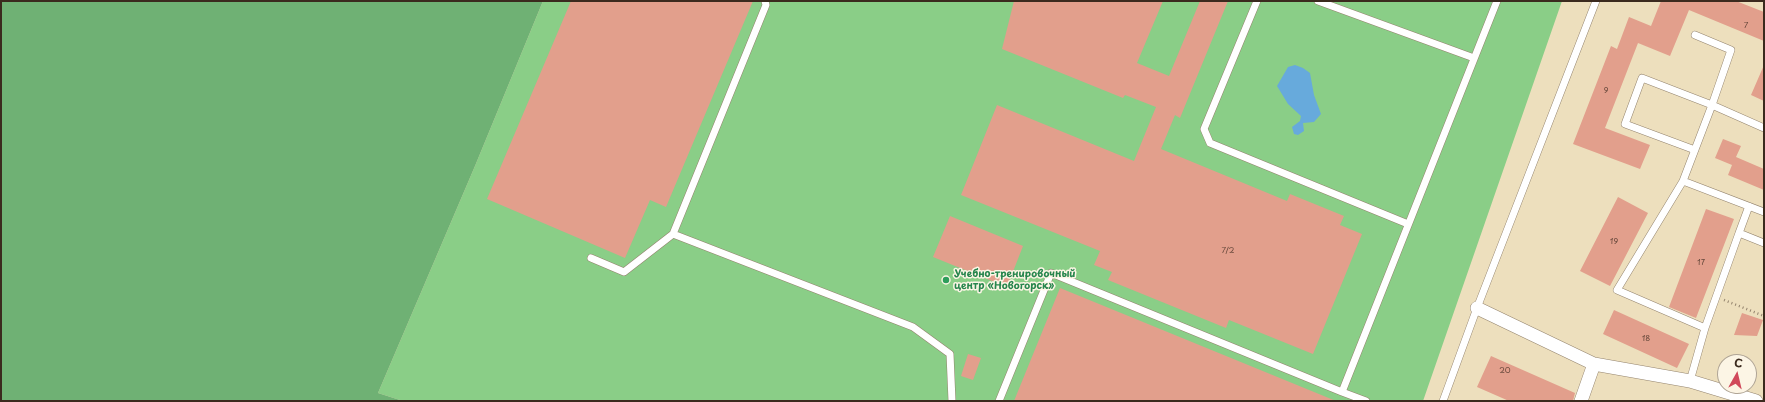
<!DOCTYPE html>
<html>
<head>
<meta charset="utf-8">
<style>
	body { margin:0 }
	#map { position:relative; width:1765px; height:402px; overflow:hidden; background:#eddfbd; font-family:"Playpen Sans",sans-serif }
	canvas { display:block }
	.frame { position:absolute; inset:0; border:2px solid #3b2a1e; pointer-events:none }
	.north { position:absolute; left:1717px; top:354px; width:40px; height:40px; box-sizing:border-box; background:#fcf5e5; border:1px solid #afa495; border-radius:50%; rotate:8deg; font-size:11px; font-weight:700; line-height:16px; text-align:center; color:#3b2a1e }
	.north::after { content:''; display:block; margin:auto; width:14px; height:18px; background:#d1495b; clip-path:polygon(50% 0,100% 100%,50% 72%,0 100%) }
</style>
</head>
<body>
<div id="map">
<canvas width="1765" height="402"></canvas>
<div class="frame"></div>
<div class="north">С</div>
</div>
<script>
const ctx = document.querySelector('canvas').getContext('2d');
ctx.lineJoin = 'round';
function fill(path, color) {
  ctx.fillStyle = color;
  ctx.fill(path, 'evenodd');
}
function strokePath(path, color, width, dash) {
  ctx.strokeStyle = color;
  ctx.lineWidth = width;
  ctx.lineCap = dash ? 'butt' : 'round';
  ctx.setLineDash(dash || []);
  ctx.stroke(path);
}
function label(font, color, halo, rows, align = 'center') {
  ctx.font = font + ' "Playpen Sans",sans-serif';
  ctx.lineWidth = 3;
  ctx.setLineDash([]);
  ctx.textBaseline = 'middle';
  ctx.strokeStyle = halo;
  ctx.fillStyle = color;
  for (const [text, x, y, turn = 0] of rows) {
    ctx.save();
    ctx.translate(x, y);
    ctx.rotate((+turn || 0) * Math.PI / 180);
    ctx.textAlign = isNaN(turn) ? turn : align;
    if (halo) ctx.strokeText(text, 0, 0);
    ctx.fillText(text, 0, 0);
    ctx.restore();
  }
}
fill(new Path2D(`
	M543,1H1562L1423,401H403L378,393L475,166Z`), '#8ace87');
fill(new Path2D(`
	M1,1H543L475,166L378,393L403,401H1Z`), '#6fb174');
fill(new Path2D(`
	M1295,65L1303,68L1310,73L1314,95L1321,114L1314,122L1303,123L1304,131L1298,135L1294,134L1292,127L1300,121L1301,116L1288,104L1277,86L1288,67Z`), '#67aadc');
fill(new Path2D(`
	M571,1H753L666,207L650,200L625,258L487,199Z
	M1014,1H1163L1137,63L1169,76L1200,1H1228L1180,118L1175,115L1161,149L1287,201L1290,194L1344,216L1340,225L1362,234L1313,354L1229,320L1226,328L1108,280L1112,272L1094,265L1100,251L961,195L997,105L1134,161L1156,107L1125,95L1123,98L1002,49Z
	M1661,1H1736L1764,12V41L1689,10L1670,56L1638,43L1605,128L1650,145L1640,169L1573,144L1611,46L1617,49L1629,17L1651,26Z
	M1764,65V101L1751,95Z
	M1723,139L1741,146L1736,157L1764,169V190L1728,175L1732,165L1715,158Z
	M1618,197L1648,213L1610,286L1580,271Z
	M1706,209L1734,219L1696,318L1669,307Z
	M950,216L1023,246L1007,287L933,257Z
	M1060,288L1336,401H1014Z
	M1614,310L1689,344L1677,368L1603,334Z
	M1742,313L1763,320L1757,336L1734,335Z
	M968,354L981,358L973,380L961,376Z
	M1491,356L1575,393L1573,401H1509L1477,387Z`), '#e29f8c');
const service = new Path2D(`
	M1257,1L1204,129L1210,143L1408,224
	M1318,1L1474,58
	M1695,35L1731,50L1712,105L1642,78L1625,124L1695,150
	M1683,181L1764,212
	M1749,206L1739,233L1764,243
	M673,234L913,327L950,354L952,401
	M591,258L624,272L673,234L766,5L765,1
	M1705,328L1617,290L1683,181L1712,105L1764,128
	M1690,381L1705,328L1739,233
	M999,401L1051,273L1342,392
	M1366,401L1342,392L1497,1
	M1443,401L1477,308L1596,1`);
const minor = new Path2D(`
	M1477,308L1594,364L1690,381L1756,401
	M1581,401L1594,364`);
strokePath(service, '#94846e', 8);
strokePath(minor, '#94846e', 14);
strokePath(new Path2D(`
	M1724,300L1764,316`), '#94846e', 2.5, [1, 3]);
strokePath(service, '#fff', 7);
strokePath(minor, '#fff', 13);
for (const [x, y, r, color] of [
	[946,280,4,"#2e9e5b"]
]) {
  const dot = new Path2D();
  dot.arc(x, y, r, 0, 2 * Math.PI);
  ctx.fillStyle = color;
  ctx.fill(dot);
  strokePath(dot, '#fcf5e5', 1.5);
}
label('8px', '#65473a', null, [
	["7",1746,26],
	["9",1606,91],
	["19",1614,242],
	["7/2",1228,251],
	["17",1701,263],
	["18",1646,339],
	["20",1505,371]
]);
label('bold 10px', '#27864d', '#fcf5e5', [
	["Учебно-тренировочный",954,274],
	["центр «Новогорск»",954,286]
], 'left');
</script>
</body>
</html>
